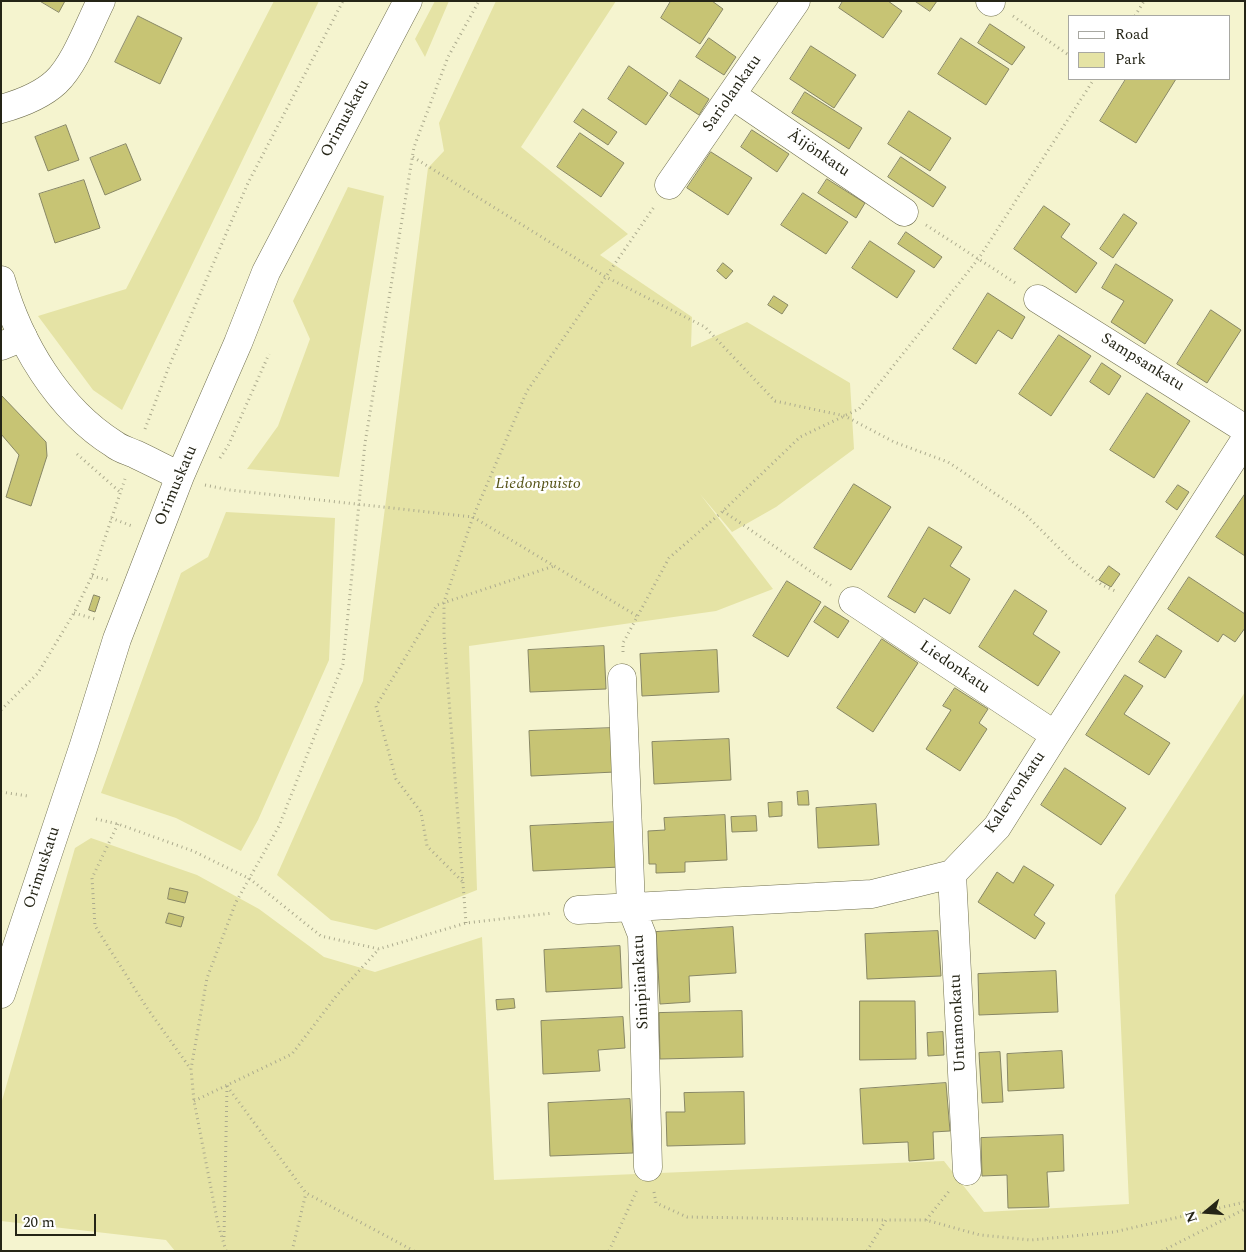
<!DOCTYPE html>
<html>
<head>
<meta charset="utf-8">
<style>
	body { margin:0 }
	#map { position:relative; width:1246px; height:1252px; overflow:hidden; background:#f5f4cf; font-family:Spectral,serif }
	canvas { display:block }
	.frame { position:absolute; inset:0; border:2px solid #252517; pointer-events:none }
	.legend { position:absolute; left:1068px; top:15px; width:162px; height:65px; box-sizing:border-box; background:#fff; border:1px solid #a8a8a2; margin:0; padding:6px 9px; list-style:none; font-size:15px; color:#252517 }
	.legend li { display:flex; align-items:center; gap:10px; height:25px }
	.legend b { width:25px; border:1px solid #a8a8a2 }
	.north { position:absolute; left:1181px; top:1187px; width:50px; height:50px; -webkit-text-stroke:4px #fff; paint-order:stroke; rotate:252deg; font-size:14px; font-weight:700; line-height:20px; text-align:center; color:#252517 }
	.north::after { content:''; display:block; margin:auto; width:18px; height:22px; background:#252517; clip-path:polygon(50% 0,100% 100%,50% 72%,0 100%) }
	.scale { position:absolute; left:15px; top:1214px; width:81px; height:22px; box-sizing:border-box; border:2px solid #252517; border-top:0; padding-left:6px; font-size:15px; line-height:18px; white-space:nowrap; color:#252517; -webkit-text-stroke:4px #fff; paint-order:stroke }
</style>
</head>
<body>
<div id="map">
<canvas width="1246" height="1252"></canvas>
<div class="frame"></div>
<ul class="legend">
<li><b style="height:6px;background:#fff"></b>Road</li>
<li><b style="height:14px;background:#e5e3a5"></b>Park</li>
</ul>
<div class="north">N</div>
<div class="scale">20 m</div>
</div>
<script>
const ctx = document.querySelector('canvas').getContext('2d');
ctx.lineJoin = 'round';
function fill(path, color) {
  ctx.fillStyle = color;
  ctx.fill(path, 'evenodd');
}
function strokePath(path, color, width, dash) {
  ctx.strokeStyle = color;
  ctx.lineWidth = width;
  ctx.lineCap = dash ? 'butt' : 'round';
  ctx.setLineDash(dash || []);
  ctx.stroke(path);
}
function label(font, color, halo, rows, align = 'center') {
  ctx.font = font + ' Spectral,serif';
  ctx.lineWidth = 5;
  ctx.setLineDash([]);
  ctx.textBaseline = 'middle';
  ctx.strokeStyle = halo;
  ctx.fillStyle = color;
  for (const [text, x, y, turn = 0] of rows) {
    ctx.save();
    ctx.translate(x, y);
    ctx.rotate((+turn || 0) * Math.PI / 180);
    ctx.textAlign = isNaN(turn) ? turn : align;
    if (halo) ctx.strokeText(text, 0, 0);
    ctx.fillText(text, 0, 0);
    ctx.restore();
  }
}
fill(new Path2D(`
	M274,1H319L122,410L93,390L38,316L126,289Z
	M435,1H449L425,57L415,39Z
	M496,1H616L521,147L628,234L600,255L692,317L691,347L747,322L850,383L854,449L776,507L732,532L700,494L773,589L716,611L469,646L477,890L376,930L331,920L277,875L363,681L428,168L444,151L439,123Z
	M348,187L384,196L339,477L247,469L278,426L310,339L293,301Z
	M226,512L335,518L329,660L258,820L241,851L176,818L101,793L181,573L208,557Z
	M1245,692V1251H175L166,1240L1,1221V1104L75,848L91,838L197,875L259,909L324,957L375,972L482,937L494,1180L944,1161L984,1212L1129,1204L1115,895Z`), '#e5e3a5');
const building = new Path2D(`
	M40,1H65L59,12Z
	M671,1H712L723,9L700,44L661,18Z
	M843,1H888L902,11L883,38L839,8Z
	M915,1H937L930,11Z
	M138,16L182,38L160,84L115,62Z
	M990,24L1025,47L1012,65L978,43Z
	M709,38L736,57L724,75L696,57Z
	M961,38L1009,69L986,105L938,74Z
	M811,46L856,75L834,108L790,79Z
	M629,66L668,93L646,125L608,99Z
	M1126,79H1176L1136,143L1100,121Z
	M680,80L709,99L699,115L670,96Z
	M805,92L862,128L849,149L792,113Z
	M583,109L617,132L608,145L574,122Z
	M909,111L951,138L930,171L888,144Z
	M66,125L79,160L48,171L35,137Z
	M752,130L789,154L777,172L741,147Z
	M580,133L624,163L601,197L557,167Z
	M126,144L141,180L105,195L90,158Z
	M711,152L752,178L728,215L687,188Z
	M901,157L946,187L933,207L888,177Z
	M827,179L865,203L856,218L818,193Z
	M84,180L100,228L55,243L39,194Z
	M803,193L848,222L826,254L781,225Z
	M1044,206L1070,224L1061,237L1097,263L1076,293L1014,249Z
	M1124,214L1137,223L1113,258L1100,249Z
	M906,232L942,257L934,268L898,244Z
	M870,241L915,271L897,298L852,268Z
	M723,263L733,271L726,279L717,271Z
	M1116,264L1173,300L1145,344L1111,322L1124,301L1102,288Z
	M988,293L1025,317L1012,339L998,330L976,364L953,349Z
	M774,296L788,305L782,314L768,305Z
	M1211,310L1241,330L1207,383L1177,364Z
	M1059,335L1091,356L1051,416L1019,394Z
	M1102,363L1121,376L1109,395L1090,382Z
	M1147,393L1190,421L1154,478L1110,450Z
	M1,395L46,442L47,456L31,506L6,497L19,455L1,434Z
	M854,484L891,507L851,570L814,548Z
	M1178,485L1189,492L1177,510L1166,502Z
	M1245,494V556L1216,537Z
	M929,527L962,547L950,566L970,579L950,614L924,598L915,613L888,597Z
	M1109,566L1120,574L1111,587L1099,580Z
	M1189,577L1245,614V628L1235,642L1223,634L1218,642L1168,609Z
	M787,581L821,602L788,657L753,636Z
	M1015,590L1047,611L1033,634L1060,652L1038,686L979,647Z
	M94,595L100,597L95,612L89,610Z
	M825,606L849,621L838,638L814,622Z
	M1157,635L1182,651L1165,678L1139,662Z
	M882,639L918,663L873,732L837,708Z
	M604,646L606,689L530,692L528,650Z
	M717,650L719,692L642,696L640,654Z
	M1125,675L1143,686L1124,714L1170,743L1149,775L1086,735Z
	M955,688L988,709L979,723L987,729L960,771L926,749L951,710L943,706Z
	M613,728L615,772L531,776L529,731Z
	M729,739L731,780L654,784L652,742Z
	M1065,768L1126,808L1101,845L1041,805Z
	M808,791L809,805H798L797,792Z
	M782,802V816L769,817L768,803Z
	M876,804L879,845L818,848L816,808Z
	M725,815L727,860L685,862V872L656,873V864H649L648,831L665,830L664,818Z
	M756,816L757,831L732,832L731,817Z
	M618,822L620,867L533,871L530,826Z
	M1024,866L1054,885L1034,915L1045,923L1035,939L978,902L997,872L1013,883Z
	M170,888L188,892L185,903L168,899Z
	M169,913L184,917L181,927L166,923Z
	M733,927L736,973L689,976L690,1002L660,1004L656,932Z
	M938,931L941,976L867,979L865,934Z
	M620,946L622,988L546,992L544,950Z
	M1056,971L1058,1012L979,1015L978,974Z
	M514,999L515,1008L497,1010L496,1000Z
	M860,1001H915L916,1059L860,1060Z
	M742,1011L743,1057L660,1059L659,1013Z
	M623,1017L625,1048L598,1050L600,1071L543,1074L541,1021Z
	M943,1032L944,1055L928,1056L927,1033Z
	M1062,1051L1064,1088L1008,1091L1007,1054Z
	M1000,1052L1003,1102L982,1103L979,1053Z
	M946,1083L950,1131L933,1132L934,1159L909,1161L908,1142L863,1144L860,1089Z
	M744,1092L745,1144L667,1146L666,1112H685L684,1093Z
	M630,1099L633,1153L550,1156L548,1103Z
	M1063,1135L1064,1171L1047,1172L1049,1207L1008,1208L1007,1175L982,1176L981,1138Z`);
fill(building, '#c7c474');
strokePath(building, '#888765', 1);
const street = new Path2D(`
	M990,1L991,2
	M732,95L904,212
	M1,109C19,104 42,95 56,82C75,64 89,25 101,1
	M669,185L796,1
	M1038,299L1245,429
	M1,346L23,337
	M853,601L1055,735
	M622,678L631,907L642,935L648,1167
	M952,874L967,1171
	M578,910L872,894L952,874L997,827L1055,735L1245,440`);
const secondary = new Path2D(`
	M1,280C19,343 58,409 114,444C120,449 128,451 135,454C150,461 165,469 180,476
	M1,994L84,745L117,639L180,476L238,343L266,272L408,1`);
strokePath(street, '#706f4f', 29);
strokePath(secondary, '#706f4f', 29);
strokePath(new Path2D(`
	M1013,16L1070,56
	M1135,16L1144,1
	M413,157L606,277L705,327L775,401L845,416L894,442L948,462L1024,513L1073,562L1102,585L1115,591
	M926,225L1017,284
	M145,429L170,364L248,183L343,1
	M77,454L120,492
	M220,458L228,446L269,354
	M205,485L230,490L473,517L637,616
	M723,511L832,586
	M111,518L132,526
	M92,576L108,580V582
	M74,613L95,619
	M623,652V643L669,558L723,511L800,437L859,409L979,258L1094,79
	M1,710L38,673L74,613L92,576L125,479
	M1,792L28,796
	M96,819L118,824L193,851L250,879L321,936L379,949L466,923L553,913
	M118,824L92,878L95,926L147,1008L190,1068
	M462,881L427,846L421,812L396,779L376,706L437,605L554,566
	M466,923L444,634V602L473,517L527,391L654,207
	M227,1086L306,1193L414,1251
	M194,1101L292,1054L337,995L379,949
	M654,1192L656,1203L687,1217L885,1220
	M926,1220L950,1190
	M224,1237L227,1086
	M226,1251L218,1224L194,1101L191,1069L207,978L236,902L279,826L343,664L365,443L414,147L448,57L479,1
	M292,1251L306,1193
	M609,1251L637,1190
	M867,1251L886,1220H926L980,1235L1031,1240L1114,1232L1245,1202
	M1162,1251L1245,1209`), '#acab8e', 3, [1, 4]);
strokePath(street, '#fff', 28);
strokePath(secondary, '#fff', 28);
label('16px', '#252517', '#fff', [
	["Sariolankatu",733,94,-55],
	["Orimuskatu",346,119,-62],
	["Äijönkatu",818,154,34],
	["Sampsankatu",1142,363,32],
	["Orimuskatu",177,486,-67],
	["Liedonkatu",954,668,34],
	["Kalervonkatu",1016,793,-56],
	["Orimuskatu",43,868,-72],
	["Sinipiiankatu",642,982,-93],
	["Untamonkatu",959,1023,-93]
]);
label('italic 16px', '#565317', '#fff', [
	["Liedonpuisto",538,485]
]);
</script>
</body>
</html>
